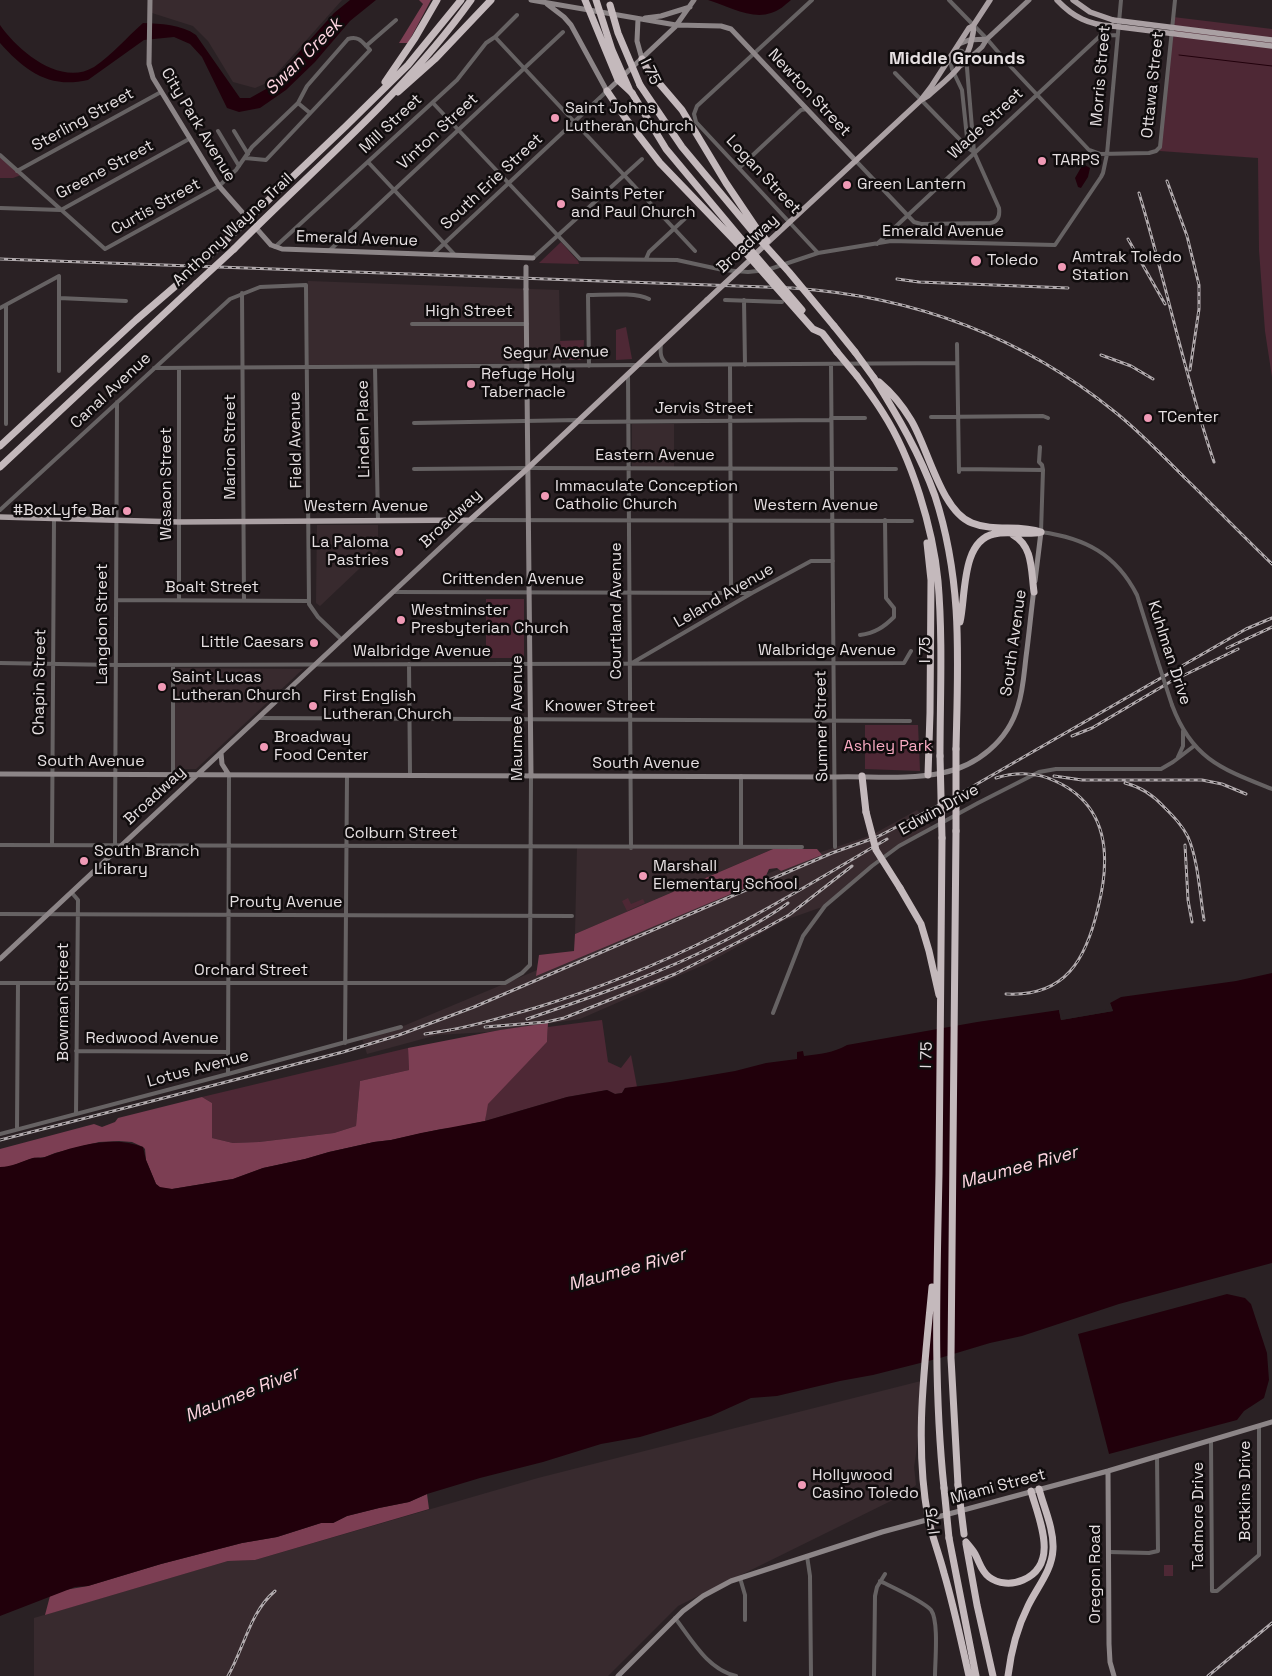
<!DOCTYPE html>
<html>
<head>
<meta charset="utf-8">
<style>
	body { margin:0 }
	canvas { display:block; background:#2a2124 }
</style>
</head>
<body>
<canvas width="1272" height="1676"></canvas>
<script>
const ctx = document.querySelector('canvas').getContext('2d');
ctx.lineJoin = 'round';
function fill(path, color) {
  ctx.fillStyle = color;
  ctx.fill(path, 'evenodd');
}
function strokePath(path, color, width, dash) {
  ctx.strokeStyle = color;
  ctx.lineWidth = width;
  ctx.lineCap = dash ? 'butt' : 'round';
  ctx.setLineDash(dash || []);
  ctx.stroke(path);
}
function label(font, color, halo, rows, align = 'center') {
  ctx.font = font + ' "Space Grotesk",sans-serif';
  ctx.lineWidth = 5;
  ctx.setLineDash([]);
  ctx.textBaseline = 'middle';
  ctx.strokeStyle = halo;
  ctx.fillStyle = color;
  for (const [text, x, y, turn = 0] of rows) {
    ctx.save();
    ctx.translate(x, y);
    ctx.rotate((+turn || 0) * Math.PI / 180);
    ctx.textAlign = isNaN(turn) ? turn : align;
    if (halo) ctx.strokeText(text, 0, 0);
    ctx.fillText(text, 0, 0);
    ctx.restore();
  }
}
fill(new Path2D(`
	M152,0H342L269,82L255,88L233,82L208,41L193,26L152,13Z
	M308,281L559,290L561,363L309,365Z
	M632,424H674V467H632Z
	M317,525H378V551L320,606L316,603Z
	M175,668L303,669L196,769H175Z
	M917,810L931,826L899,846L825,906L785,920L708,963L580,1019L488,1032L437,1035L367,1054L362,1038L401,1027L815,854L872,835Z
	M577,848H775L575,934Z
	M921,1381L919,1399L917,1447L914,1467L916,1485L905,1494L678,1606L608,1676H34V1618L228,1561L255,1560L538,1478Z`), '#382a2e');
fill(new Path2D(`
	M1173,17L1272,29V377L1265,331L1259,250L1258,158L1160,151Z
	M0,157L21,175L13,178H0Z
	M561,242L578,261L579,264L539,263Z
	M626,327L632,359L616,360V330Z
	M584,340L583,360H561L560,341Z
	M486,599H524V658H486Z
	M865,725H918L920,771L865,769Z
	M628,898L631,904L643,899L645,903L627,911L622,901Z
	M602,1020L608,1062L621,1068L631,1055L637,1087L625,1088L622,1093L615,1094L607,1090L567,1097L485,1121L487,1104L547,1042L548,1027Z
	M408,1048L409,1070L360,1081L356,1126L334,1133L259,1142L233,1143L212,1138V1103L202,1097Z
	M1164,1565H1173V1576H1164Z`), '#4e2835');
fill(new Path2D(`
	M419,0H431L408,43H399L423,4Z
	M773,849H817L822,855L781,871L777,868L769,869L764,880L536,976L539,955L574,951L575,934Z
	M548,1023L547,1042L488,1104L485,1121L452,1128L441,1129L391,1140L374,1142L329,1152L305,1159L263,1168L233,1179L172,1189L160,1188L156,1184L146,1160L145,1149L143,1147L132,1142L119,1141L99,1142L55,1153L45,1157L33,1158L9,1167H0V1149L94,1124L102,1127L115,1122L118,1118L202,1097L212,1103V1138L233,1143L259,1142L334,1133L356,1126L360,1081L409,1070L408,1048L500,1030Z
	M427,1494L429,1509L255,1560L228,1561L45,1615L50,1596L65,1590L88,1586L161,1564L242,1543L277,1537L321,1523H333L347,1516L379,1508L409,1502Z`), '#7c3e53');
fill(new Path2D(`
	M350,0H376L350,21L315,62L286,90L260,108L239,112L227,108L202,57L190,44L174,37L144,40L88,80C49,89 25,71 0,43V25C18,51 61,87 94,67C112,55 127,37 143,23C161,24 181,24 196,35L240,98H250L266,89L334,13Z
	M708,0H791C785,5 779,11 771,13C752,20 727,6 708,0Z
	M1083,164L1090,168L1088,177L1081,188L1078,187L1075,178Z
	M1272,973V1263L1119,1304L1022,1336L990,1343L940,1358L873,1375L840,1381L777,1396L751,1398L711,1416L640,1437L601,1444L543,1462L480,1478L427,1494L409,1502L379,1508L347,1516L333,1523H321L277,1537L242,1543L161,1564L88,1586L75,1587L0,1616V1167C12,1167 22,1161 33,1158C37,1157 41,1159 45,1157C49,1156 52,1154 56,1153C82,1144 117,1136 143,1147L146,1160L156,1184L160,1187L172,1189L233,1179L263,1168L305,1159L329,1152L374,1142L391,1140L421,1133L485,1121L567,1097L607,1090L615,1094L622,1093L625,1088L670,1082L735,1071L766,1063L797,1059V1052L803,1051L804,1056C820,1054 833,1053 847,1045L977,1022L1059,1010L1061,1020L1113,1011L1110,1003L1121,997L1236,981Z
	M1227,1294L1245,1298L1251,1304L1267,1353L1269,1380L1264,1398L1244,1411L1237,1420L1109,1454L1078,1334Z`), '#21000b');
fill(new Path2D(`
	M1108,1003H1110L1113,1011L1061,1020L1059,1010H1061L1063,1017L1110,1009Z`), '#2a2124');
strokePath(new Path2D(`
	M1179,55L1272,66`), '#21000b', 1);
strokePath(new Path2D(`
	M812,0L697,106L694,114L696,122L818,253
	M949,0L987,39L1011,67L1089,150L1100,154L1149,153L1156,151L1160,147L1175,0
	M495,37L695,251
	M366,46L396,20
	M955,50L962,51L966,56L974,152
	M950,59L952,69L962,90L968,147
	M298,103L310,113
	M433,103L580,259L677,260L723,270L748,272L767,270L818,253L891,241L1055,245L1101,177L1103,173L1107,154L1121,0
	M218,131L239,166
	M234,131L248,154
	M0,155L105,249L219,186L236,170L252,147L298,103L307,86L348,39C359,35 363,43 370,50L266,160L245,158
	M856,161L914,222L921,224L990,223C998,222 1000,216 999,208L974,152L968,148L895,73
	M368,162L455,255
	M739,168L801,110L807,109
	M17,171L161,92
	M0,208L61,210L189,139
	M877,244L1100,36L1118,35
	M275,247L457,80L486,43L495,37L517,15
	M330,250L563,32
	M433,254L607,91
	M533,258L642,159
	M646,259L649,252L692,212
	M242,293L244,600
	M59,298L126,301
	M725,300L782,302
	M744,300L745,365
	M6,305V424
	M0,308L59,276V371
	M412,324H527
	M661,343C660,353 660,359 668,365
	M957,344L959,472
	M831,364L835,847
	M730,365L731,592
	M589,366L588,295C604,295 636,292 649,299
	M375,367L378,521
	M154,368L957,363
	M628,374L631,848
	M931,417L1043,416L1048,418
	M831,418H865
	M578,422L831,420
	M414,423L579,420
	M1040,447L1039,462L1042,465L1043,470L1041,532C1085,538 1116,554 1137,595L1158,662
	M414,469L528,468L896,469
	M959,469L1043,470
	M0,510L230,299L260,287L306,285L309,604L318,617L342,640
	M470,520L912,521
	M394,592L752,593
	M116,600L309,601
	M179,600V368
	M860,635C875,633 884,627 894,617V608L886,598L885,520
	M0,663L116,665L904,663L911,651
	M632,663L752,593L811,561H833
	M409,664L410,775
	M1172,705C1192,759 1222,769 1272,789
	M259,718L910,721
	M1178,757L1183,746V731
	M173,775V665
	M741,776V847
	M0,845L802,847
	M52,845L54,519
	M115,846L117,402
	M72,893L78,900L76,1114
	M0,914L572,916
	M0,983H505L522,973L530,965L531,776
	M773,1013L803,936L825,906L872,866L899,846L978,803L1033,775L1039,772L1056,769H1161L1173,762L1194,746
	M345,1043L347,776
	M76,1051L228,1052
	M228,1074L229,775
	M17,1129L18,983
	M0,1134L228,1074L401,1027
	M1211,1441L1212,1591H1217L1259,1555V1426
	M1109,1552L1149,1553L1158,1551L1157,1456
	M807,1556L810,1576L811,1676
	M740,1578L745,1595V1620
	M880,1581C892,1587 923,1601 931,1610C939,1621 935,1661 935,1676
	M675,1618C692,1640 707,1669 736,1676
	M874,1676L875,1596L877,1587L885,1574`), '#666263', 4);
strokePath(new Path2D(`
	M150,0L149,64L153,78L219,186L271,245L282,249L533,258
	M531,0L676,25L721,26L731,29L856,161
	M547,4L564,17L571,25L607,91L675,27L694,0
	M645,18L661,16L690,7
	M638,19L637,41L642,59
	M959,44L969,40L987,39
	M962,65L982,47L987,39L1029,0
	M526,289L531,776
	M1035,581L1041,532
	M221,753L222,764L229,775
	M0,774L835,777C870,776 907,780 942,773C977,766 1008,741 1018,706C1023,691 1024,674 1026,657C1029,635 1031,612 1034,589
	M0,959L470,520
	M1108,1471L1109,1644L1110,1662L1114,1676
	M618,1676L683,1611L703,1596L731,1581L882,1532L1108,1471L1272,1422`), '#8c8587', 5);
strokePath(new Path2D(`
	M1057,0C1073,17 1089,25 1112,26
	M1073,0L1090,12L1113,20
	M923,99L928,96C948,78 967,66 972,38C973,33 974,31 973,26
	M752,257L921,100L931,87L969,28L973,26L990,0
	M0,517L179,522L470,520L528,468L707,300`), '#aaa0a3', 5.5);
strokePath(new Path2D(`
	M642,59L647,69L682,110L726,183L757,229
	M385,82L415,38L437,0
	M640,85L682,147L753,232
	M607,91L626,119L660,163L737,243
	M398,92L435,59L491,0
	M632,93L666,149L742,240
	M219,247L346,126L408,65L461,0
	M234,249C314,168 404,94 471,0
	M834,326L855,352
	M823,334L837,352
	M857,376C866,388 875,400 883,413C912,458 933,529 938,581C943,639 940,698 940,756
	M874,378C897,415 920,454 935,496C963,582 958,660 956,749
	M879,382C892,393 902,405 911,420C928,448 941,511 972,523C994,532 1019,524 1041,532
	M0,446L136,320L179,283
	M0,467L196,284
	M1013,535C1033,546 1031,570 1034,592
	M927,543L931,580L930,713L928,775
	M960,622C966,596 961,541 994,534C1009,530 1025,536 1041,532
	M862,776L866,812
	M956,831L951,1358L958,1485
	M942,838C942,950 941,1062 939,1174C937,1279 933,1383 944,1488
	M900,888L921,924L929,951L939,995
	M932,1287C925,1363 914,1441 928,1518C932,1536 939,1554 944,1573C954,1607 961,1641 969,1676
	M949,1538L976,1676
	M966,1542C969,1546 973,1550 975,1554C980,1563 981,1571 989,1577C998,1584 1012,1585 1023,1580C1060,1564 1039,1520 1031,1491
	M966,1544L977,1605L993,1676
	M1008,1676C1011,1651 1017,1628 1028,1606C1037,1587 1052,1571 1053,1549C1054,1529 1044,1508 1039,1489`), '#c4b9bc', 7);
const rail = new Path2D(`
	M1167,181L1187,236L1199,285V309L1190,370
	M1139,193C1166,282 1184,374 1214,462
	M1128,239L1165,304
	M0,259L792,288C912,296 1020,335 1115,412C1140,432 1163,456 1186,479C1215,507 1243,536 1272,564
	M897,279L919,282L1068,288
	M1101,355L1131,366L1153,379
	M1227,648L1272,627
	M1072,736L1092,728L1170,682L1238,649
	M1054,776L1082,780H1202L1222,784L1246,794
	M996,778C1015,772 1037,772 1055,781C1109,805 1111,857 1098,908C1086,959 1066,997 1006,994
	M1125,783C1141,787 1153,795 1164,807C1173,816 1182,825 1188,837C1198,859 1200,896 1204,920
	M1185,845L1188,900L1192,922
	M527,1019C595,996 662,973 726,940C747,929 769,917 788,903
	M485,1027L546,1022L564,1018L675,974L760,931L789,915L852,866
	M443,1031C474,1027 505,1016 535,1008C597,989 657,965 715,936C774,907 830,872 887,839
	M425,1034L450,1030
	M0,1140L343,1052L399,1035L474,1007L832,853L877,837L949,800L1246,629L1272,618
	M228,1676C244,1648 250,1612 275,1591
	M1208,1676L1272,1623`);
strokePath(rail, '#b1aaad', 3);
strokePath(rail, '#100c0d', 1, [4]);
strokePath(new Path2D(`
	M1158,662L1172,705`), '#666263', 4);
strokePath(new Path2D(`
	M526,267V289`), '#8c8587', 5);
strokePath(new Path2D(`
	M1113,20L1272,40
	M1112,26L1272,46
	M707,300L749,261`), '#aaa0a3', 5.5);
strokePath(new Path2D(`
	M585,0L618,80L632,93
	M596,0L612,50L630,91
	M610,5L618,33L640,85
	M757,229L767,241
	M753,232L789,272L834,326
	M742,240L802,310
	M737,243L813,329L822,333
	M179,283L219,247
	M196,284L234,249
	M837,352L857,376
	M855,352L874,378
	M940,756L942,838
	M866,812L876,850L900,888
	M956,831V749
	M958,1485L964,1534
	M944,1488L949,1538`), '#c4b9bc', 7);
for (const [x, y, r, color] of [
	[555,118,5,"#f09ab6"],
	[1042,161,5,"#f09ab6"],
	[847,185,5,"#f09ab6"],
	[561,204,5,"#f09ab6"],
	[976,261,6,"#f09ab6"],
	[1062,267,5,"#f09ab6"],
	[471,384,5,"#f09ab6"],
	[1148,418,5,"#f09ab6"],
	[545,496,5,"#f09ab6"],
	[127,511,5,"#f09ab6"],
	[399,552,5,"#f09ab6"],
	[401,620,5,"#f09ab6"],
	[314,643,5,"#f09ab6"],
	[162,687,5,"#f09ab6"],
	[313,706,5,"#f09ab6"],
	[264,747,5,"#f09ab6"],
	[84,861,5,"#f09ab6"],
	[643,876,5,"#f09ab6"],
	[802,1485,5,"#f09ab6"]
]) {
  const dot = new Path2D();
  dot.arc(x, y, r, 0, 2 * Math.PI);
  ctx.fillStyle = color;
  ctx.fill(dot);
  strokePath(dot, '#100c0d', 2);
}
label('16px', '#e5dfe1', '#100c0d', [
	["I 75",650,72,64],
	["Morris Street",1101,76,-85],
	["Ottawa Street",1153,85,-84],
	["Newton Street",809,93,47],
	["Sterling Street",83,120,-29],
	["Mill Street",391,124,-43],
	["Wade Street",986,124,-43],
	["City Park Avenue",198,125,59],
	["Vinton Street",438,132,-43],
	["Greene Street",105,170,-28],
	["Logan Street",763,175,47],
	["South Erie Street",492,182,-43],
	["Curtis Street",156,207,-29],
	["Anthony Wayne Trail",233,230,-43],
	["Emerald Avenue",943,232],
	["Emerald Avenue",357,239,2],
	["Broadway",748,244,-43],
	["High Street",469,312],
	["Segur Avenue",556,353,-1],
	["Canal Avenue",111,391,-43],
	["Jervis Street",704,409],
	["Linden Place",364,429,-91],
	["Field Avenue",296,440,-91],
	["Marion Street",231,447,-90],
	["Eastern Avenue",655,456],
	["Wasaon Street",167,484,-90],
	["Western Avenue",816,506],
	["Western Avenue",366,507],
	["Broadway",451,519,-43],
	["Crittenden Avenue",513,580],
	["Boalt Street",212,588],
	["Leland Avenue",724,596,-30],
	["Courtland Avenue",617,611,-90],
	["Langdon Street",103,624,-90],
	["South Avenue",1014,643,-82],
	["I 75",926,650,-90],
	["Walbridge Avenue",827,651],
	["Walbridge Avenue",422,652],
	["Kuhlman Drive",1169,653,72],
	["Chapin Street",40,682,-89],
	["Knower Street",600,707],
	["Maumee Avenue",518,718,-90],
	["Sumner Street",822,726,-91],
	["South Avenue",91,762],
	["South Avenue",646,764],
	["Broadway",155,796,-43],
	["Edwin Drive",939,810,-29],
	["Colburn Street",401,834],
	["Prouty Avenue",286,903],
	["Orchard Street",251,971],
	["Bowman Street",64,1002,-90],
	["Redwood Avenue",152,1039],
	["I 75",927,1055,-89],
	["Lotus Avenue",198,1069,-15],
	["Miami Street",998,1487,-15],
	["Botkins Drive",1246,1491,-90],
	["Tadmore Drive",1199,1516,-90],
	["I 75",934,1521,-97],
	["Oregon Road",1096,1574,-90]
]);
label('16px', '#e5dfe1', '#100c0d', [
	["Saint Johns",565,109],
	["Lutheran Church",565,127],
	["TARPS",1052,161],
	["Green Lantern",857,185],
	["Saints Peter",571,195],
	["and Paul Church",571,213],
	["Amtrak Toledo",1072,258],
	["Station",1072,276],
	["Toledo",987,261],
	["Refuge Holy",481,375],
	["Tabernacle",481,393],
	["TCenter",1158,418],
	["Immaculate Conception",555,487],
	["Catholic Church",555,505],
	["#BoxLyfe Bar",117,511,"right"],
	["La Paloma",389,543,"right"],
	["Pastries",389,561,"right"],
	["Westminster",411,611],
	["Presbyterian Church",411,629],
	["Little Caesars",304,643,"right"],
	["Saint Lucas",172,678],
	["Lutheran Church",172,696],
	["First English",323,697],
	["Lutheran Church",323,715],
	["Broadway",274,738],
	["Food Center",274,756],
	["South Branch",94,852],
	["Library",94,870],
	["Marshall",653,867],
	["Elementary School",653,885],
	["Hollywood",812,1476],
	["Casino Toledo",812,1494]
], 'left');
label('16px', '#f8aac2', '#100c0d', [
	["Ashley Park",888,747]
]);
label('italic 18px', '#fed6e1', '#100c0d', [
	["Swan Creek",304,57,-45],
	["Maumee River",1019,1168,-15],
	["Maumee River",627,1270,-15],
	["Maumee River",242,1395,-22]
]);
label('bold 18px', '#e5dfe1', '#100c0d', [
	["Middle Grounds",957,59]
]);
</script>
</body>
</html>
